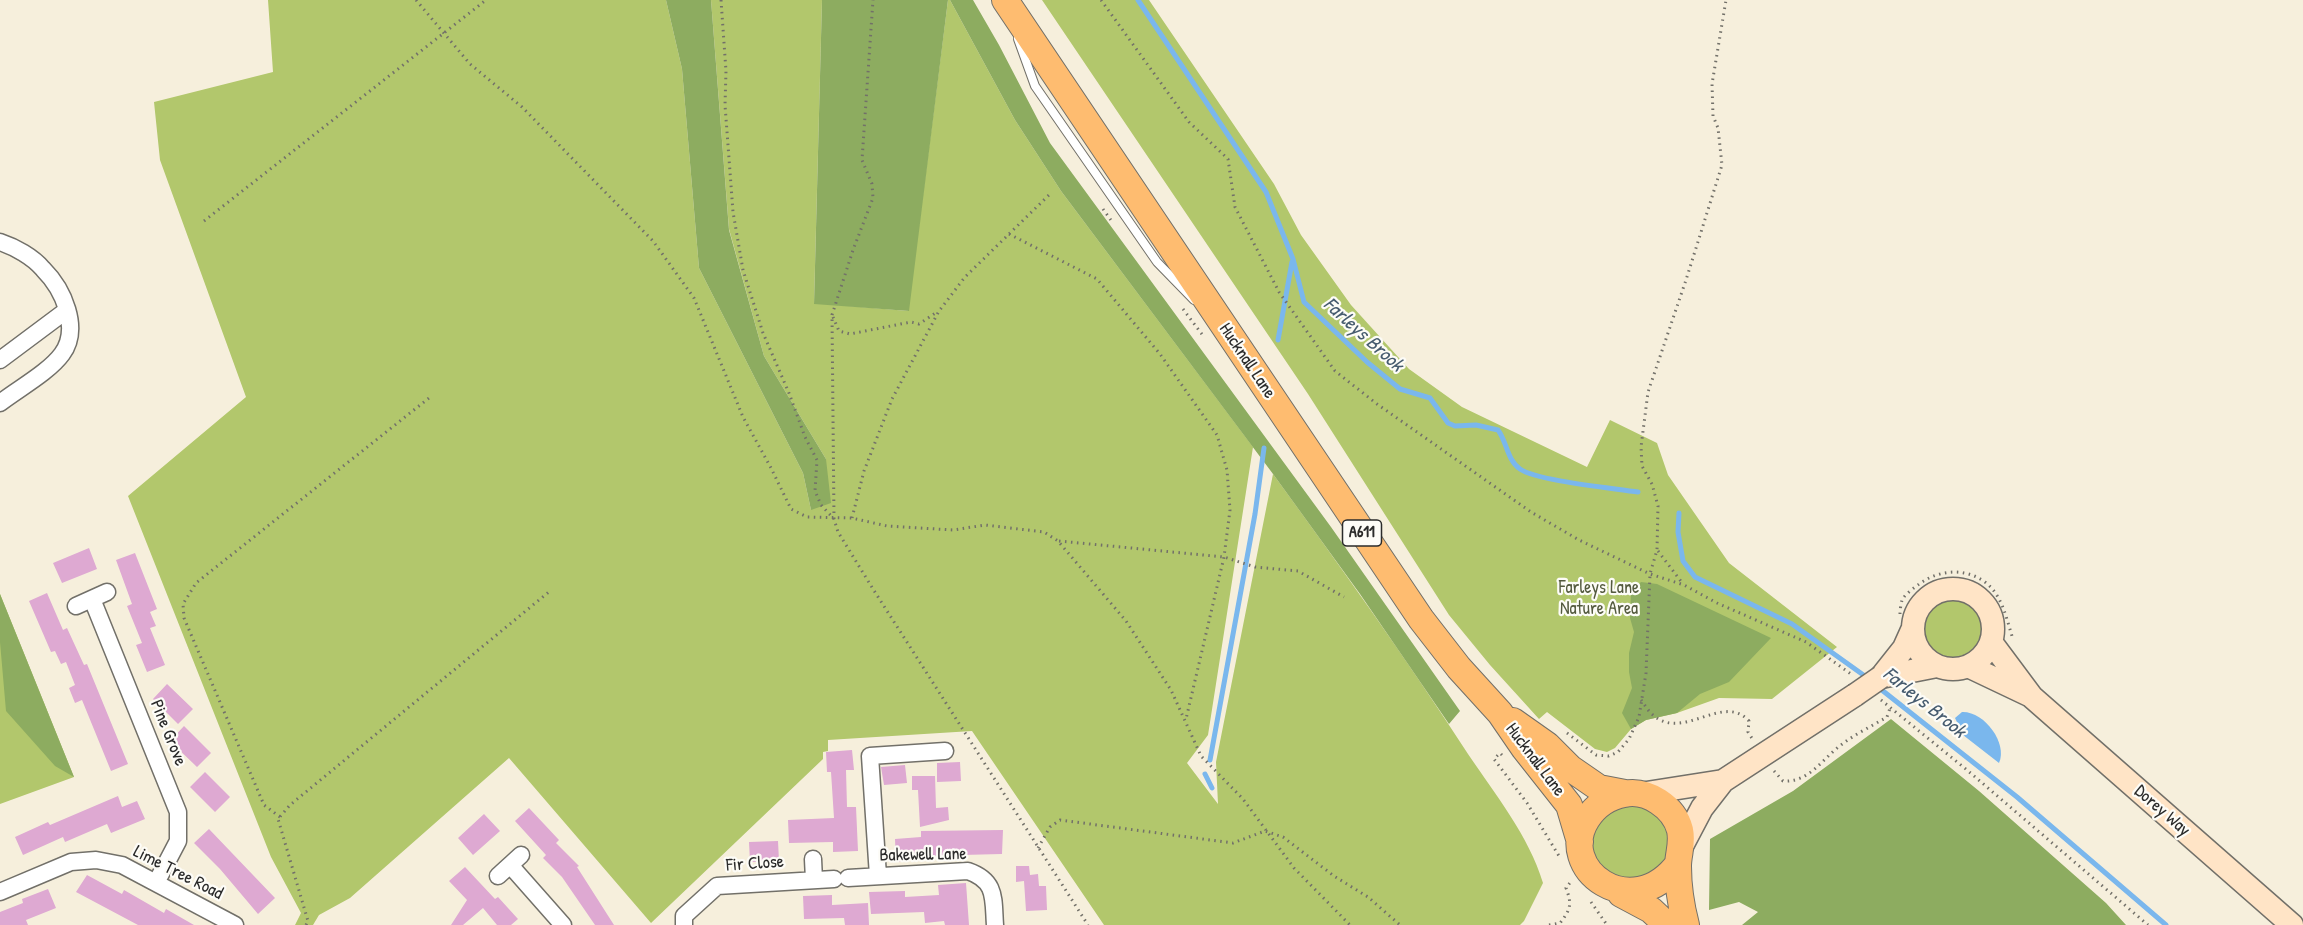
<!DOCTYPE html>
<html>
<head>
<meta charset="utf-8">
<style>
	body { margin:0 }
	canvas { display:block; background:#f6efdc }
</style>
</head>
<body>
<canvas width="2303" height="925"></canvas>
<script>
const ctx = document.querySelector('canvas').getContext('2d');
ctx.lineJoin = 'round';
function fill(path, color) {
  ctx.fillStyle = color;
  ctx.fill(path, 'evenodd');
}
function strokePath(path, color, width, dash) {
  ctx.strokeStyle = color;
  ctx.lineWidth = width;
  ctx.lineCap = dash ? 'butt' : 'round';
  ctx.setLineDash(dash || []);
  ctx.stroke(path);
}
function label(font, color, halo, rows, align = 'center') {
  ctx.font = font + ' "Patrick Hand",sans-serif';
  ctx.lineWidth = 4.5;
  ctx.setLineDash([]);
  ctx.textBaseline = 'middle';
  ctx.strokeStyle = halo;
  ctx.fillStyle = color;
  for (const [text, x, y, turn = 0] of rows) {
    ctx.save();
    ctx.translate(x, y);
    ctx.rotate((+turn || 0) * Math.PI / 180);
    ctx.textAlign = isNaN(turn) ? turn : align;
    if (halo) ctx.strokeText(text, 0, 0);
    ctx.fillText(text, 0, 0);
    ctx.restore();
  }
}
fill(new Path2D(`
	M268,0H666L682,69L699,268L803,473L811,510L826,459L764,356L729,229L711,0H822L814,303L908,311L948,0H950L1015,120L1061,191L1253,447L1208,735L1187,763L1218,804L1216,762L1273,474C1340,566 1406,658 1468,754C1495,794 1529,836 1543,883L1524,921L1520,925H1104L972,731L828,740V751L823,752V759L651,923L509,758L350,898L319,915L313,925H295L301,913L271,857L128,496L246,397L160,160L154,102L273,72Z
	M1042,0H1149L1274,184L1301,235L1351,305L1409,369L1462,407L1587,467L1610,420L1657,443L1668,475L1729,563L1837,647L1772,699L1719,698L1677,713L1646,720L1631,729L1615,748L1607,752L1595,749L1547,712L1539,719L1490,665L1449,615L1308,394Z
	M0,594L74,777L0,804Z
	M1923 627a31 31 0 1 1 62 0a31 31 0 1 1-62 0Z
	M1633,802L1659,814C1675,846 1675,843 1657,875L1620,882L1592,857L1591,837L1605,812Z`), '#b2c76c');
fill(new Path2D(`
	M666,0H711L729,230L764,356L826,459L831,503L811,510L803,473L699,268L682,69Z
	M822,0H948L909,311L814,304Z
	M950,0H973L999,45L1050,143L1331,527L1460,711L1449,724L1360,594L1273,474L1061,191L1015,120Z
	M1641,582L1657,584L1771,638L1729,682L1700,694L1677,713L1646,720L1631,729L1622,713L1632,688L1629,672V653L1634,632L1630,618L1631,592Z
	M0,594L74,777L55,766L6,711L0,642Z
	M1891,719L1979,791L2106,903L2126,925H1742L1758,912L1739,902L1709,910L1710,839L1793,791Z`), '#8dac60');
fill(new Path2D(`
	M1962,712C1984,711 2008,743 1999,763L1963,735L1955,718Z`), '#7ab7ed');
strokePath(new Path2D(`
	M1138,0L1266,192L1293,259L1304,302L1367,362L1400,389L1430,398L1448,423L1455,426L1476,425L1498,430C1507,442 1507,460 1520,469C1537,481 1613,488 1638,492
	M1278,340L1292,262
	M1679,513L1678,532L1683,561L1695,577L1792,624L1869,679
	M1878,687L2017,797L2166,925
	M1210,760L1255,514L1264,448
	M1205,774L1212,788`), '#7ab7ed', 5);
fill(new Path2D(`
	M89,548L97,569L62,583L53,563Z
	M135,553L157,609L150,612L156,626L150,628L165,665L147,672L136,645L142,643L127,606L132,604L116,560Z
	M47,593L63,630L67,628L84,665L87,664L128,764L111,771L82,700L75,703L69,688L75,685L66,662L61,664L55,651L51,652L29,601Z
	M167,684L193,709L178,724L153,699Z
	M184,726L211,753L197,767L170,741Z
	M852,750L854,770H846L847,807H856L858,851L833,852V842L789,843L788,820L834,818L831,772H827L826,752Z
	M960,762L961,781L937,782V763Z
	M905,765L907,783L884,785L881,767Z
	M205,772L230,797L215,812L190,787Z
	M912,776H935L936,808L948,807L949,820L920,827L918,790H912Z
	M118,796L122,807L137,801L145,819L111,833L107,824L65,842L63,837L23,855L15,837L48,822L50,825Z
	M529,808L559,840L556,843L579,866L577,867L614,925H595L562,877L543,858L546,855L515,821Z
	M484,814L500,831L473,855L458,838Z
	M209,829L275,898L258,914L220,869L194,843Z
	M1003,830L1002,854L921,856V860L896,862L895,839L921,837V831Z
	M778,841L779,861L750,862L749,842Z
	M1016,866H1029L1030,875L1038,874L1039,886H1046L1047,910L1026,911L1024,881L1016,882Z
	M465,867L495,899L498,897L518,919L511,925H497L483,908L463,925H451L467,900L449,881Z
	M87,875L122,894L124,890L164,913L166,909L194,925H138L76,892Z
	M966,883L969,925H945L944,921L925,923L924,912L871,914L869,892L905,891V897L939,895L938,885Z
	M48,889L56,908L26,920L28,925H0V912L23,903L22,899Z
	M832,895V905L868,903L869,925H845L844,918L804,919L803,896Z`), '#dea9d2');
const lane = new Path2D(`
	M1018,39L1035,86L1157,262L1194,300`);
const street = new Path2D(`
	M0,242C15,247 33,257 43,269C63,289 81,328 62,354C49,372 18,389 0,403
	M0,360L67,310
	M92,599L178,812V841L156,883
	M76,606L107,592
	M813,859L814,880
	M510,865L563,925
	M498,876L521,855
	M878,876L870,756L945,751
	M848,878L968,871C997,881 993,899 995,925
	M0,892L71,862L96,860L122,865L235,925
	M684,925V916L717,886L834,879`);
const secondary = new Path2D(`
	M1913 629a40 40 0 1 1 80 0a40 40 0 1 1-80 0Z
	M1991,642L2032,697L2292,925
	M1968,666L2029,695
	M1881,677L1904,648L1913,628
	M1881,677L1937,666
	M1640,794L1723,781
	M1682,846L1702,808L1723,781L1855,695`);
const primary = new Path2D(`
	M1005,0L1421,619L1459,668L1500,713L1524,748L1569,805L1580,842
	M1513,721L1547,745L1570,768L1599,788L1625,793
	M1678,864C1632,925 1555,869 1587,819C1596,805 1608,797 1624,794C1647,789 1674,807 1680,830C1683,844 1678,854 1678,866C1678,886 1681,906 1686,925
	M1621,894L1651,910L1667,925`);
strokePath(lane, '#727069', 10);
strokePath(street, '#727069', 19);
strokePath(secondary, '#727069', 25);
strokePath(primary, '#727069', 28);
strokePath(new Path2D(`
	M416,0L470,64L522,107L653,241L694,298L743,417L771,468L791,509L807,517L852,518L887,526L953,530L985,525L1044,532L1058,541L1126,621L1171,690L1201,756L1243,799L1294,868L1350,925
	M721,0L726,71L725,105L733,212L743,270L763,333L789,393L805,437L817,460L815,491L821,505L834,519L838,532L873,589L1088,925
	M1101,0L1189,122L1228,159L1235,207L1279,292L1335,371L1377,404L1531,512L1579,540L1650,574L1684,585L1717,603L1806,642L1851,674
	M1103,209L1113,223
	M204,221L486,0
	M1009,234L1097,279L1160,354L1217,435L1227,470L1230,510L1224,557L1186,719
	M1183,309L1204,337
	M833,317L839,331L850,334L911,322L919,324L937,312
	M852,518L864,471L892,399L939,311L965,277L1051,193
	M834,519L832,315L853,250L873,198L872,184L862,160L873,0
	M1059,541L1224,557L1255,567L1298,571L1344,597
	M1658,551L1683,584
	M1900,614C1900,610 1901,604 1902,600C1905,594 1914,588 1919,584C1939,570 1964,567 1985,582C2002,595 2006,617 2012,636
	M1641,700C1645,705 1648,711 1653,715C1683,742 1723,692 1749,721L1748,732L1753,740
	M1881,700L1967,770L2148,925
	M1567,733L1596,755L1609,756L1618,752L1629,739L1639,717L1646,673L1650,574L1657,550L1658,506L1652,484L1642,466L1641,447L1648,392L1686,280L1722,165L1718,128L1713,116L1712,84L1726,0
	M1502,755L1500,753L1494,759L1527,803L1559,856
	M1774,771L1783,781C1809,783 1823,758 1841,745C1855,734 1872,726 1887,717L1890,708
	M280,817L264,805L184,618L183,604L196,583L429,398
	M1038,848L1050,827L1060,820L1233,843L1265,831L1283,837L1334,876L1368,897L1400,925
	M1591,902L1607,925
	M306,925L308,921L278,819L290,805L550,591
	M1549,925L1560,923C1571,909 1572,904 1566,888L1572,880`), '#727069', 3, [1.5, 4.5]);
strokePath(lane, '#fff', 8);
strokePath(street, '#fff', 16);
strokePath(secondary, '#ffe4c6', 22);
strokePath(primary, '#febc70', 26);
const secondaryBridge = new Path2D(`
	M1855,695L1881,677`);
strokePath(secondaryBridge, '#727069', 25, []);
strokePath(secondaryBridge, '#ffe4c6', 22);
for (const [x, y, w] of [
	[1362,533,39]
]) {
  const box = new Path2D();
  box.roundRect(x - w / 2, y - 13, w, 26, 4.5);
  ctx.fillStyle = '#fdfcf7';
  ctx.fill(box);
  strokePath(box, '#2b2b2b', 1.5);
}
label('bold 16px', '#2b2b2b', null, [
	["A611",1362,533]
]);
label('18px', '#2b2b2b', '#fdfcf7', [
	["Hucknall Lane",1247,361,56],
	["Pine Grove",168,733,68],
	["Hucknall Lane",1535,760,53],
	["Dorey Way",2162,811,41],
	["Bakewell Lane",923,855,-1],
	["Fir Close",755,864,-4],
	["Lime Tree Road",178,873,27]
]);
label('18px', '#545a3e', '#fdfcf7', [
	["Farleys Lane",1599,588],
	["Nature Area",1599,609]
]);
label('italic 20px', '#475c6f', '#fdfcf7', [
	["Farleys Brook",1363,335,42],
	["Farleys Brook",1924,703,39]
]);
</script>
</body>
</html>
